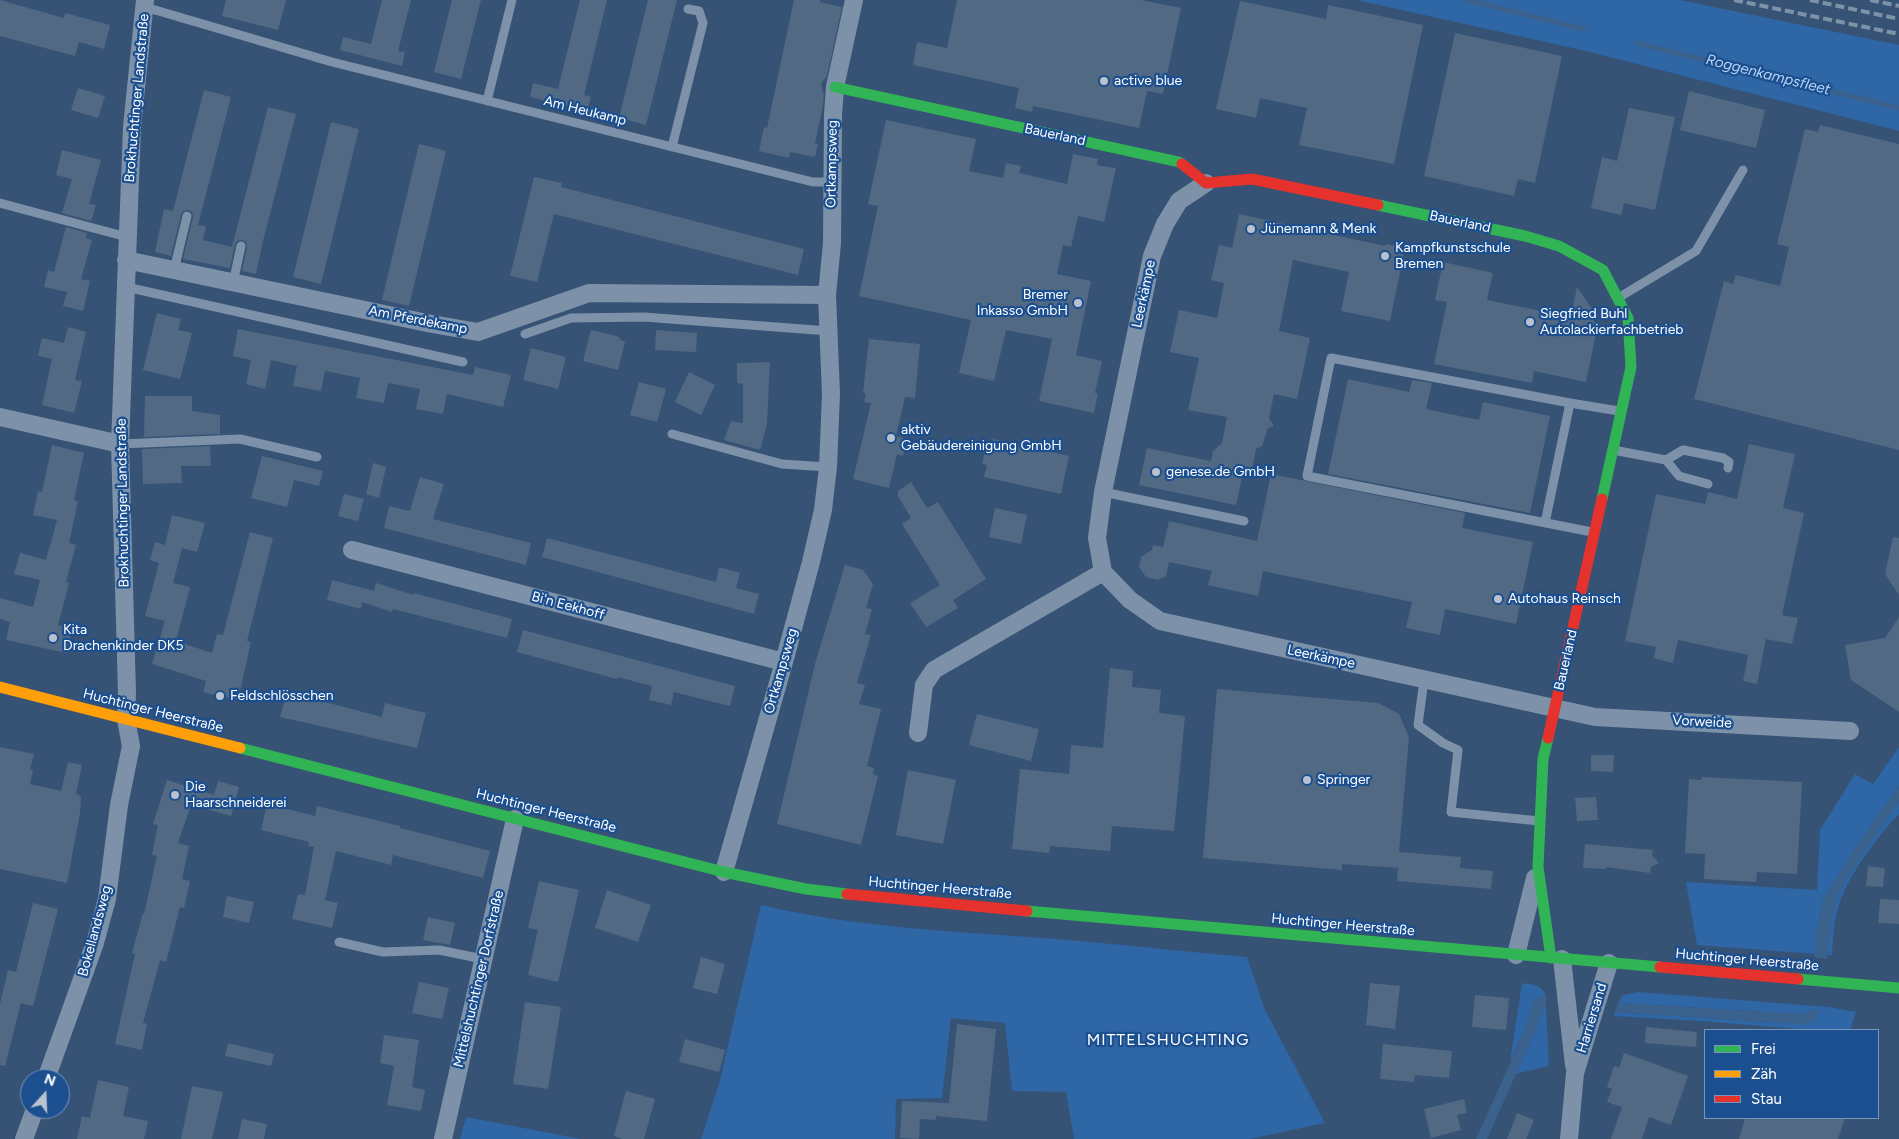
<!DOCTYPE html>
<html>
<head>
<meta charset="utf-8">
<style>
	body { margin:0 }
	#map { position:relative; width:1899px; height:1139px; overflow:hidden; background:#365274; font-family:Figtree,sans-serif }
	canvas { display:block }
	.legend { position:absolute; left:1704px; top:1029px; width:175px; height:90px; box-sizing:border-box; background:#1b4f8f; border:1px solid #7695bc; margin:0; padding:6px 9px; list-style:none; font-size:15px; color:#fff }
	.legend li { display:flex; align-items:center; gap:10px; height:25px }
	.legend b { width:25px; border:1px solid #7695bc }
	.north { position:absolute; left:20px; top:1069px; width:50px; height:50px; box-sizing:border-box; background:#1b4f8f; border:1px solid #7695bc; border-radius:50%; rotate:20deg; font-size:14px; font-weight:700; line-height:20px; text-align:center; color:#fff }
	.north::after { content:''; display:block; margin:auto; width:18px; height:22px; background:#b9c2ce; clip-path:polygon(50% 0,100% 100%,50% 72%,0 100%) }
</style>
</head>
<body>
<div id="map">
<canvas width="1899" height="1139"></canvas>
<ul class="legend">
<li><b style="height:6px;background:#30b455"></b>Frei</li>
<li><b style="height:6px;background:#ff9f0a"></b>Zäh</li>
<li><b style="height:6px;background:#e5322d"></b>Stau</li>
</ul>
<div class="north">N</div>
</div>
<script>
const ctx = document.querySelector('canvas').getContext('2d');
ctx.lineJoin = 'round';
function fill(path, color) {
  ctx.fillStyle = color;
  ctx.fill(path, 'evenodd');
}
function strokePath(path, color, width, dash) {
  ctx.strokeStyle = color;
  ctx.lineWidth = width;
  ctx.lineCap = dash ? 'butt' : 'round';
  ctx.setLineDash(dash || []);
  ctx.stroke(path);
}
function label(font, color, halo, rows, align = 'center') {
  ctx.font = font + ' Figtree,sans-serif';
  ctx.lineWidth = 4.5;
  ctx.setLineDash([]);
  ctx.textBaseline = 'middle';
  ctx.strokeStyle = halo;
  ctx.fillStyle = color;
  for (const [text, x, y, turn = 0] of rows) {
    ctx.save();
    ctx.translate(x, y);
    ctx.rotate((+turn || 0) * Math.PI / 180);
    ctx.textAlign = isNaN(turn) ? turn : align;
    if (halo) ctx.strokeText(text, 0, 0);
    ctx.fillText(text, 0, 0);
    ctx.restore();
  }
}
fill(new Path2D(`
	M1357,0H1680L1899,45V131L1586,51Z
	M1899,747V786L1858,844L1823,900L1817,930L1815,954L1697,945L1686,882L1817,890L1820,830L1855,774L1873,784Z
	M1899,802V814C1874,840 1841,884 1835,920C1833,931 1833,943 1832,955H1827L1831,921L1838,893L1870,842Z
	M761,905C854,927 948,931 1043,938C1111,943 1179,951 1247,957L1265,1010L1325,1123L1250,1139H1074L1066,1092L1012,1091L1005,1023L951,1018L942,1098L896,1099L895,1139H701L719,1084Z
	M1522,983C1533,985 1542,984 1546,996H1540L1510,1062Z
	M1639,992L1829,1007L1856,1012L1850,1030H1811L1700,1021L1614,1016L1615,1012L1785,1023L1810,1010L1801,1014L1618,1003L1623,995Z
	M1546,1006L1549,1066L1515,1074L1534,1034L1543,1010Z
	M466,1117L581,1139H460Z`), '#2f66a5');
fill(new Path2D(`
	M1899,786V802L1870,842L1838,893L1831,921L1827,959L1814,957L1817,930L1823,900L1858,844Z
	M1540,996H1546V1006L1543,1010L1534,1034L1487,1139H1476L1520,1041L1533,1002Z
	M1618,1003L1801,1014L1810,1010L1820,1011C1812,1028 1801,1024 1785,1023L1615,1012Z`), '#3b618d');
strokePath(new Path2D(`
	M1467,0L1584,29
	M1636,43L1899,108`), '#3b618d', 5);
fill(new Path2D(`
	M0,0L64,18L65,13L110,25L104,49L79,42L75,56L0,36Z
	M226,0H286L278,30L222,16Z
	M382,0H411L398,51L405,52L402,66L340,50L343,37L371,44Z
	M452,0H481L461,79L434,72Z
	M580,0H607L584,95L591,97L587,111L530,97L533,83L558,89Z
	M648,0H677L646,125L619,118Z
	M794,0H820V2L842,7L827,76L821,84L824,95L823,106L815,143L818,144L815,157L790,152L789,158L759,151L764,127L767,128Z
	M957,0H1141L1181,8L1163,94L1147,91L1139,128L1033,106L1032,112L1015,108L1019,88L913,65L917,42L947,48Z
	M1240,1L1326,19L1328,5L1423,25L1394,164L1299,145L1307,108L1260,98L1256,118L1216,109Z
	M1455,33L1562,56L1535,183L1518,179L1514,196L1424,176Z
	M78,88L105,96L98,118L71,110Z
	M204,90L231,97L198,225L206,226L203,240L232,247L268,107L296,114L263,241L256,274L242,271L247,247L246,242L242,240L237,241L235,244L230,268L183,259L193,217L192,212L188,210L183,211L181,215L171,256L155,252L164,209L173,211Z
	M1689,91L1765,110L1756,148L1680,130Z
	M1629,108L1675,117L1655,210L1624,203L1621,215L1591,208L1602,157L1617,161Z
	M886,120L976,139L969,171L1003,178L1006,163L1021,166L1019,173L1067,184L1073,154L1098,159L1097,165L1116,168L1104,222L1078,216L1071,247L1063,245L1057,274L1091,281L1076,355L1102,361L1095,393L1098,394L1094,413L1039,401L1052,339L1006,330L994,381L959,373L971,320L859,296L878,206L868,204Z
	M331,122L359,129L321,284L293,277Z
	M1820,125L1899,144V450L1694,399L1724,281L1733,284L1736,275L1780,286L1789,247L1777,244L1805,129L1818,132Z
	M419,144L446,151L409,306L382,300Z
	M62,150L101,160L89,204L96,205L91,221L62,213L72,179L56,175Z
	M534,177L562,183L561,187L804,249L798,275L554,214L537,282L510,276Z
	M1239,214L1385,246L1386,244L1405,248L1390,321L1341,311L1349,272L1293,260L1279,331L1310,338L1297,399L1274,394L1269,418L1274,426L1268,428L1262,446L1256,449L1252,470L1244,468L1236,505L1139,485L1147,448L1211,461L1213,451L1222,443L1227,417L1188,410L1199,358L1170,352L1179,310L1217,318L1224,283L1211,280L1219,245L1232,248Z
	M66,227L87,233L86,238L92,240L81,279L90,281L83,311L63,306L67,292L44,287L48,270L54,272Z
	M1443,262L1493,273L1487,300L1571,317L1577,287L1593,310L1594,322L1598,323L1586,382L1534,371L1532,383L1434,364L1447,302L1435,300Z
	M157,313L181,319L178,330L192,333L180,379L143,370Z
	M68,327L86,332L75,380L82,381L74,413L42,405L52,359L38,356L42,338L64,343Z
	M238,329L473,375L475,367L511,375L503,407L447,394L443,414L416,409L420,389L388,383L384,403L356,398L360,378L325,371L321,391L293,386L297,366L271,360L265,389L246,384L251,360L233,356Z
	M591,330L620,337L619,339L625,342L618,370L583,361Z
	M656,330L697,333L696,352L655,350Z
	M869,339L920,344L915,398L905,397L896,436L907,439L903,456L897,454L889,488L853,479L871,403L864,402L866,393H863Z
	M531,348L566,357L558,389L523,380Z
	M770,362L767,424L760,450L724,440L731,421L743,423V384L737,383V363Z
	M689,372L715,385L701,415L675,402Z
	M1348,379L1409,392L1412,380L1432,383L1426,409L1479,420L1483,402L1550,416L1530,513L1328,474Z
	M639,382L666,389L657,422L630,415Z
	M145,396H192V411L220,415V434L144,437Z
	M993,439L1069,456L1061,494L984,477L987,465L982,464L985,450L990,451Z
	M1749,444L1795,454L1783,508L1804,513L1782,615L1798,618L1792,644L1766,639L1757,684L1743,681L1748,655L1678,640L1673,663L1654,658L1656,647L1625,641L1656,494L1705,504L1708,492L1737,499Z
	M52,445L84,453L74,500L78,501L69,543L76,545L66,582L69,583L58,625L72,629L67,653L6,640L10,622L0,619V598L33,607L40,580L14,574L20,553L46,560L57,520L33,515L38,491L42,492Z
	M210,446L211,466H181L182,483L143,484L142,449Z
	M262,456L323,471L319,486L294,480L287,507L251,498Z
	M373,463L386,467L379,498L366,494Z
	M1271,474L1465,513L1462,528L1533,542L1516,624L1445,609L1440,635L1406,628L1412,602L1263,571L1258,596L1208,585L1212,571L1169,562L1166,576L1158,580L1146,577L1139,567L1141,557L1152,550L1153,545L1163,547L1169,521L1257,541Z
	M420,477L444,484L433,519L531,543L526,565L384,528L389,506L410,511Z
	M911,482L927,508L938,502L986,579L953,600L958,608L926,627L910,603L940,585L902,524L911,518L898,496V491Z
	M344,494L364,499L358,521L338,516Z
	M995,508L1027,515L1021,544L989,537Z
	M172,515L205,523L197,552L182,548L173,583L190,587L176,641L212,653L217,634L223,635L250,532L273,538L247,641L251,642L238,700L203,692L206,681L152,664L165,621L145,616L159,563L150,560L155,542L165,545Z
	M1893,537L1899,538V595L1885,574Z
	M547,538L716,582L719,567L740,573L736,588L759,594L754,614L542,557Z
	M845,565L863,570L873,584L866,608L872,609L865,634L871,635L857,683L865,685L859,704L881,709L867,766L874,768L873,774L878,776L861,845L777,824L816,660Z
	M332,580L374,591L376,583L413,595L414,593L512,619L507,638L393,609L392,612L362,602L361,609L327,600Z
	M1899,617V712L1851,680L1845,645L1885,638Z
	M523,630L735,686L730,706L674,692L671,705L649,700L652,686L618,677L617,679L517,652Z
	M1110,668L1133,671L1132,687L1161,690L1159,713L1185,716L1174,831L1112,826L1110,851L1050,846L1049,853L1012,849L1020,769L1069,774L1071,745L1103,748Z
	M1217,689L1378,703L1399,714L1409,737L1399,852L1461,857L1460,868L1493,871L1491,889L1397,881L1398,868L1342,864V870L1203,858Z
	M287,692L382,717L385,703L426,713L417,748L280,717Z
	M977,714L1039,729L1031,761L969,745Z
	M0,747L34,754L30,769L33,770L30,784L61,791L68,762L82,765L76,794L81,796L80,813L67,883L0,869Z
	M1591,755H1614L1613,772L1591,771Z
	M908,770L956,780L943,844L896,835Z
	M1702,777L1802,782L1797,874L1757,872L1756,882L1704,879L1705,854L1685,853L1689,779L1701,780Z
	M167,780L214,795L218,781L239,787L231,816L191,805L178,843L189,846L182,879L190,881L184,908L180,907L166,962L160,960L143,1023L147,1024L142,1050L115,1044L135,954L132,953L143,913L144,914L157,856L152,855L158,825L153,824Z
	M1596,797L1598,820L1577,821L1575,798Z
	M267,804L315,816L317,806L400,826V828L490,851L483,878L393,855L391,865L336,851L325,900L338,903L332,928L292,919L298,894L305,895L314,847L308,846L309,842L261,830Z
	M1585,844L1653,850L1652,855L1659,863L1651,867L1650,873L1606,867V869L1583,868Z
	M1868,866L1885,868L1883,887L1866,886Z
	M539,881L579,890L558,982L528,975L538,930L528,928Z
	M607,890L651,905L638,942L595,928Z
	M227,896L254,902L249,923L223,917Z
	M1880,899L1899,900V924L1878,923Z
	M33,903L58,909L33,1006L21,1003L5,1066L0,1065V1004L8,970L16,972Z
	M428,917L455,923L450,945L423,940Z
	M701,957L725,964L717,994L693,988Z
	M419,982L449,988L442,1019L412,1013Z
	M1370,983L1400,986L1395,1029L1366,1025Z
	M1475,995L1509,998L1506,1030L1472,1027Z
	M525,1002L561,1007L548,1089L513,1084Z
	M957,1024L996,1029L987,1121L936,1116V1120L920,1119L919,1139L900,1138L902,1101L949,1103Z
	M1646,1027L1697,1032L1696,1047L1645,1043Z
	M384,1035L419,1040L412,1087L425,1090L421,1111L387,1105L394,1066L380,1063Z
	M685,1039L725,1050L719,1072L679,1062Z
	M228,1043L274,1054L271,1066L225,1056Z
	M1383,1044L1452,1051L1449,1078L1415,1075L1414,1082L1380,1079Z
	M1624,1053L1688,1076L1671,1125L1649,1117L1642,1139H1611L1622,1107L1607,1102L1612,1089L1607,1087L1614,1066L1619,1068Z
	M98,1080L129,1087L123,1116L148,1121L144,1139H77L82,1116L90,1118Z
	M192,1086L223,1092L212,1139H181Z
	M626,1091L655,1099L644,1139H623L614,1136Z
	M1464,1099L1467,1113L1457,1115L1461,1130L1431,1138L1424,1109Z
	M1517,1113L1534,1120L1526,1139H1507Z
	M1745,1118H1845L1838,1139H1739Z
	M242,1119L267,1124L264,1139H238Z`), '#526984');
strokePath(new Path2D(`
	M145,7L332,62L813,182H832
	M487,101L512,0
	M672,147L703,23L699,11L688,9
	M0,203L127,237
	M174,270L187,216
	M233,283L241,246
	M126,287L463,362
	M1618,298L1696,251L1743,170
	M525,334L571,318L644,317L829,331
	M1570,403L1619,411
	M672,434L782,464L828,467
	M120,444L240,439L317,457
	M1613,450L1666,460L1683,450L1723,458L1729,462L1728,468
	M1666,460L1679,476L1708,484
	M1103,492L1244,521
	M1545,523L1570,403L1331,358L1307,476L1592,532
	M1424,680L1418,725L1443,743L1458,750L1451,812L1539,821
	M339,942L383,952L439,950L483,959`), '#7d92a8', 9);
strokePath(new Path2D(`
	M1206,183L1179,201L1165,224L1152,256L1103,492L1097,538L1103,572L1130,600L1160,621L1595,717L1850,731
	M126,260L432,324L478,332L589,293L827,295
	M0,417L120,444
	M352,550L784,662
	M918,733L924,685L934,670L1103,572
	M724,872L784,662L811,562L823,510L828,467L831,394L827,295L832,243L833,115L835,87L854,0
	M1516,955L1535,878
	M1562,959L1574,1065
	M46,1079L95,943L107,899L119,805L131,746L126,719L127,693L120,444L132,127L145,0
	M24,1139L35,1109
	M443,1139L515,819
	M1569,1139L1575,1073L1609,963`), '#7d92a8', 18);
strokePath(new Path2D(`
	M835,87L1179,162L1182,164
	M1378,205L1525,236L1559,246L1603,270L1628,318L1631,367L1602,499
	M1548,738L1543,759L1538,867L1551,958
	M240,748L724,872L806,889L847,894
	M1027,911L1660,967
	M1798,979L1899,988`), '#30b455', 11);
strokePath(new Path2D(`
	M0,687L240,748`), '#ff9f0a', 11);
strokePath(new Path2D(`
	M1182,164L1206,183L1252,179L1378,205
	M1548,738L1602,499
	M847,894L1027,911
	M1660,967L1798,979`), '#e5322d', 11);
strokePath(new Path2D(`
	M1734,0L1899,34
	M1810,0L1899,19
	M1870,0L1899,6`), '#7e92a7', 4, [9, 4]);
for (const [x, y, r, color] of [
	[1104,81,5,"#b9c2ce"],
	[1251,229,5,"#b9c2ce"],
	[1385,256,5,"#b9c2ce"],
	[1078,303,5,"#b9c2ce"],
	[1530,322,5,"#b9c2ce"],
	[891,438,5,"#b9c2ce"],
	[1156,472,5,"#b9c2ce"],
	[1498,599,5,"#b9c2ce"],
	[53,638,5,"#b9c2ce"],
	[220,696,5,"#b9c2ce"],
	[1307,780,5,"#b9c2ce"],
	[175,795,5,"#b9c2ce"]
]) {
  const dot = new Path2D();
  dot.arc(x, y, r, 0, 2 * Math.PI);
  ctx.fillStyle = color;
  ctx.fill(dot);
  strokePath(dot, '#1b4f8f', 2);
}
label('14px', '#fff', '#1b4f8f', [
	["active blue",1114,81],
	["Jünemann & Menk",1261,229],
	["Kampfkunstschule",1395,248],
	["Bremen",1395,264],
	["Bremer",1068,295,"right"],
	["Inkasso GmbH",1068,311,"right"],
	["Siegfried Buhl",1540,314],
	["Autolackierfachbetrieb",1540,330],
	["aktiv",901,430],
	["Gebäudereinigung GmbH",901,446],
	["genese.de GmbH",1166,472],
	["Autohaus Reinsch",1508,599],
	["Kita",63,630],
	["Drachenkinder DK5",63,646],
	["Feldschlösschen",230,696],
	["Springer",1317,780],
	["Die",185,787],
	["Haarschneiderei",185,803]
], 'left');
label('14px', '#fff', '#1b4f8f', [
	["Brokhuchtinger Landstraße",137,98,-85],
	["Am Heukamp",585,111,14],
	["Bauerland",1055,135,12],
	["Ortkampsweg",832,164,-89],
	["Bauerland",1460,222,12],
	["Leerkämpe",1144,294,-78],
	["Am Pferdekamp",418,320,11],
	["Brokhuchtinger Landstraße",123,503,-91],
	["Bi'n Eekhoff",568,606,15],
	["Leerkämpe",1321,657,12],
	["Bauerland",1566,660,-77],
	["Ortkampsweg",781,671,-74],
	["Huchtinger Heerstraße",153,711,14],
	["Vorweide",1702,722,3],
	["Huchtinger Heerstraße",546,811,14],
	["Huchtinger Heerstraße",940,888,5],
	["Huchtinger Heerstraße",1343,925,5],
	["Bokellandsweg",95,931,-75],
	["Huchtinger Heerstraße",1747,960,5],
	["Mittelshuchtinger Dorfstraße",479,979,-77],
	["Harriersand",1592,1018,-73]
]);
label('italic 15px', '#b5d3f5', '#1b4f8f', [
	["Roggenkampsfleet",1768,75,14]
]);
ctx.letterSpacing = '1px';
label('16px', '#fff', '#1b4f8f', [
	["MITTELSHUCHTING",1168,1040]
]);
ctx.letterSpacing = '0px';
</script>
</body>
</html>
